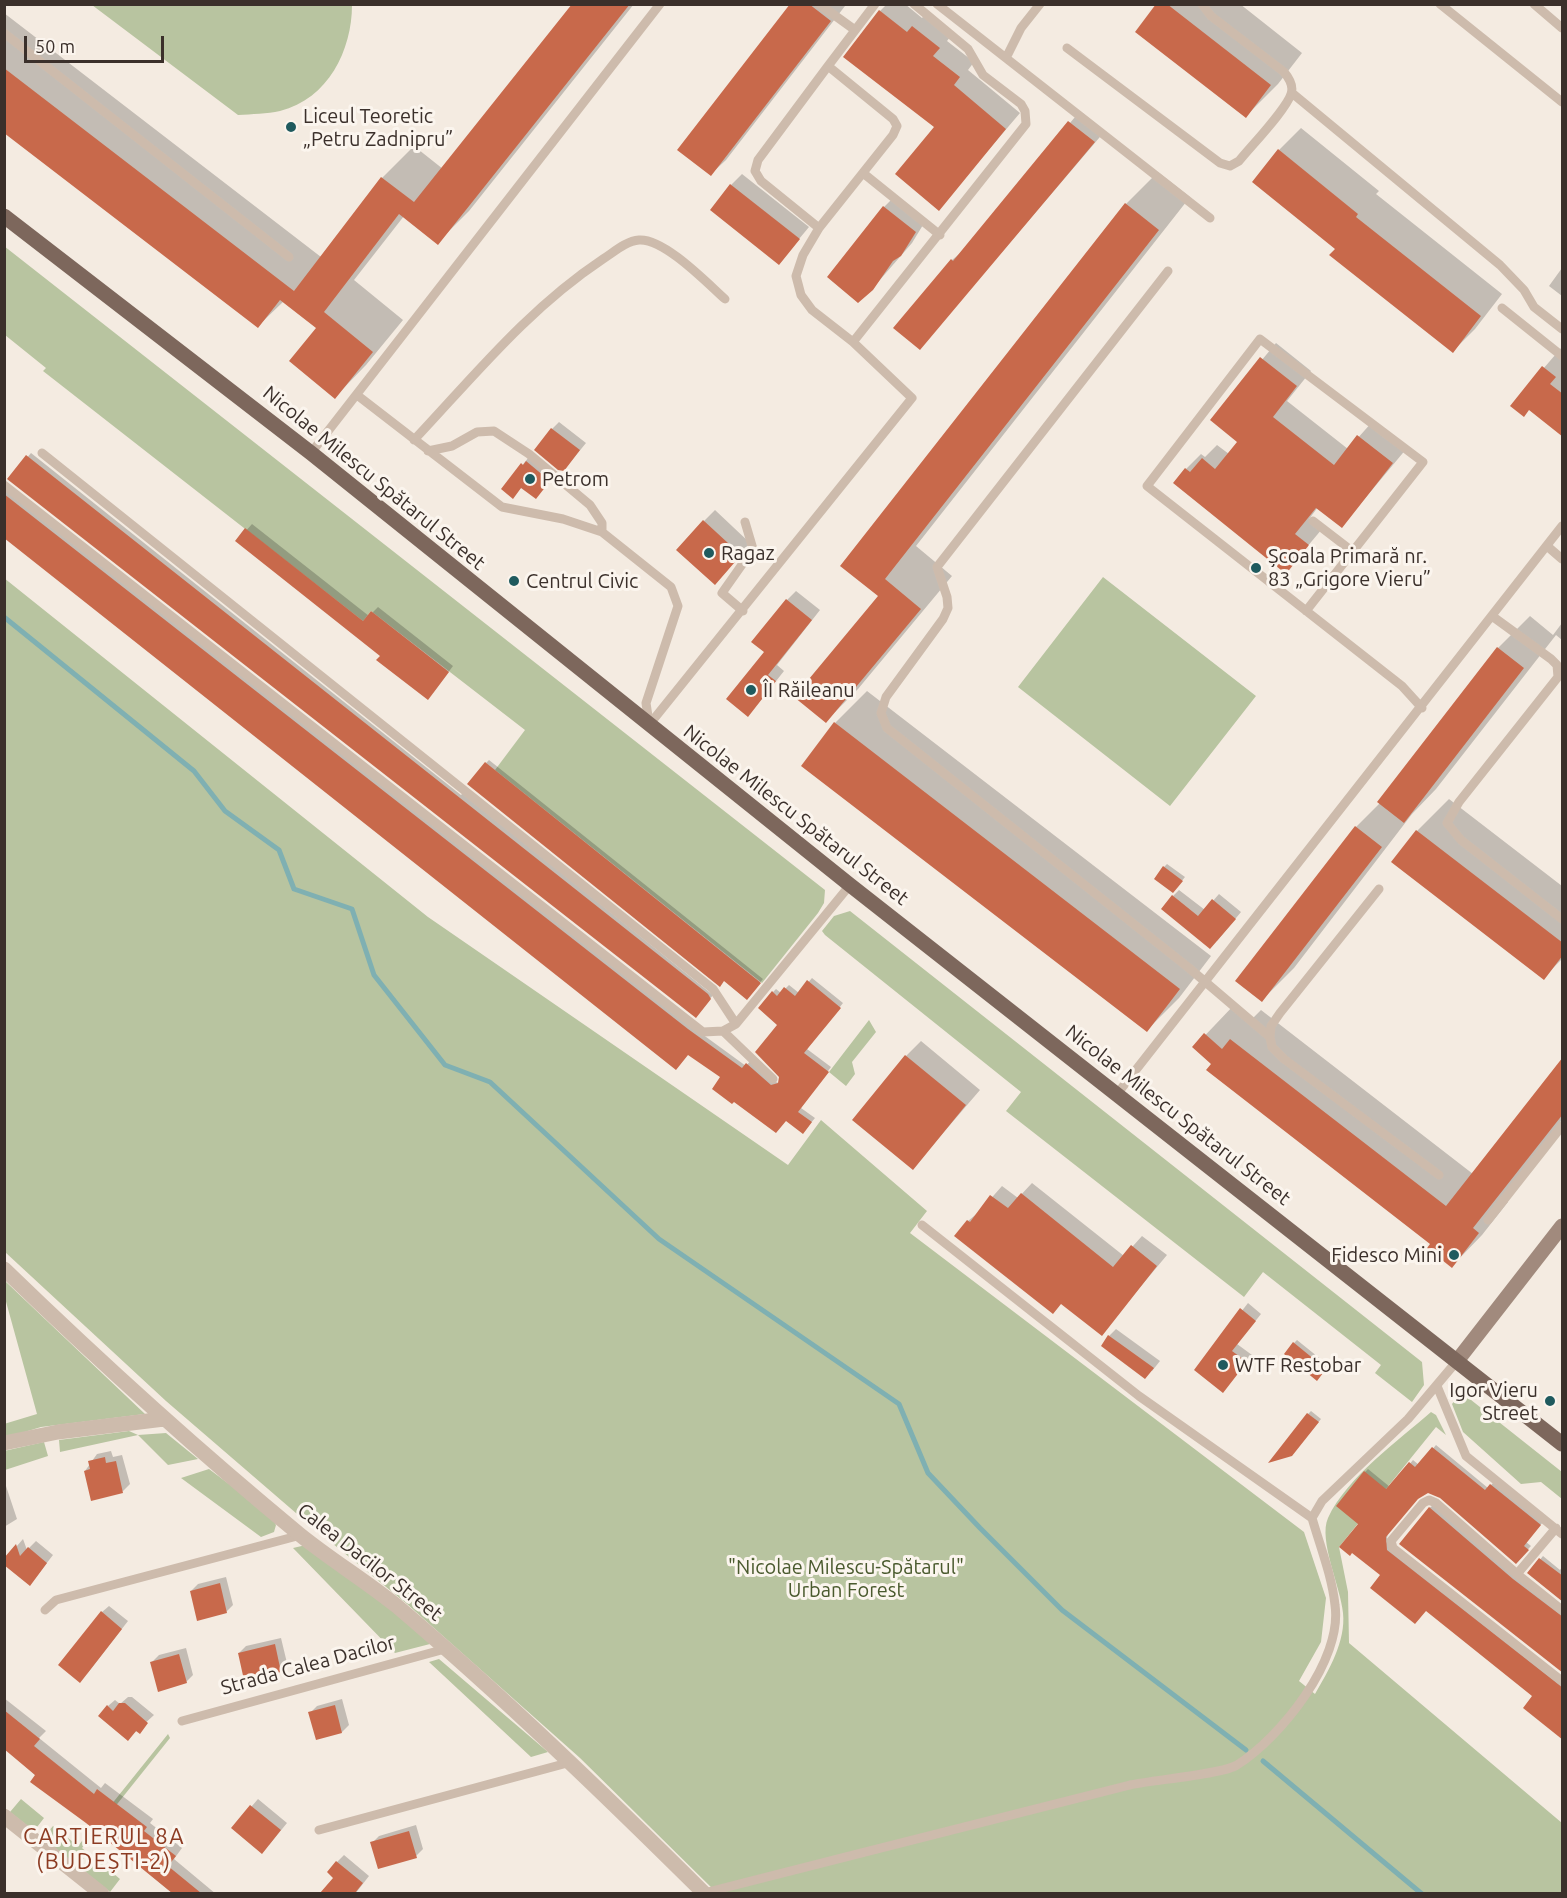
<!DOCTYPE html>
<html>
<head>
<meta charset="utf-8">
<style>
	body { margin:0 }
	#map { position:relative; width:1567px; height:1898px; overflow:hidden; background:#f4ebe1; font-family:Ubuntu,sans-serif }
	canvas { display:block }
	.frame { position:absolute; inset:0; border:6px solid #3b302b; pointer-events:none }
	.scale { position:absolute; left:24px; top:36px; width:140px; height:27px; box-sizing:border-box; border:3px solid #3b302b; border-top:0; padding-left:8px; font-size:18px; line-height:21px; white-space:nowrap; color:#3b302b; -webkit-text-stroke:4px #fbf5ee; paint-order:stroke }
</style>
</head>
<body>
<div id="map">
<canvas width="1567" height="1898"></canvas>
<div class="frame"></div>
<div class="scale">50 m</div>
</div>
<script>
const ctx = document.querySelector('canvas').getContext('2d');
ctx.lineJoin = 'round';
function fill(path, color) {
  ctx.fillStyle = color;
  ctx.fill(path, 'evenodd');
}
function strokePath(path, color, width, dash) {
  ctx.strokeStyle = color;
  ctx.lineWidth = width;
  ctx.lineCap = dash ? 'butt' : 'round';
  ctx.setLineDash(dash || []);
  ctx.stroke(path);
}
function label(font, color, halo, rows, align = 'center') {
  ctx.font = font + ' Ubuntu,sans-serif';
  ctx.lineWidth = 6;
  ctx.setLineDash([]);
  ctx.textBaseline = 'middle';
  ctx.strokeStyle = halo;
  ctx.fillStyle = color;
  for (const [text, x, y, turn = 0] of rows) {
    ctx.save();
    ctx.translate(x, y);
    ctx.rotate((+turn || 0) * Math.PI / 180);
    ctx.textAlign = isNaN(turn) ? turn : align;
    if (halo) ctx.strokeText(text, 0, 0);
    ctx.fillText(text, 0, 0);
    ctx.restore();
  }
}
fill(new Path2D(`
	M92,5H352C352,50 328,99 280,111C267,114 252,114 238,115Z
	M4,246L825,890L824,903L818,913L762,983L495,770L525,730L371,611L363,621L43,371L46,368L5,335Z
	M1103,577L1256,696L1170,806L1018,687Z
	M4,578L428,917L788,1165L821,1120L927,1211L910,1233L1304,1532L1326,1598L1321,1642L1299,1681L1315,1694C1329,1670 1346,1641 1343,1613C1341,1588 1318,1540 1328,1518C1347,1477 1398,1441 1431,1412L1436,1415L1446,1435L1436,1427L1339,1547L1348,1592L1349,1643L1562,1823V1893H717L580,1758L407,1604L311,1526L166,1401L5,1252Z
	M850,911L1422,1362L1424,1385L1412,1402L1375,1373L1381,1365L1263,1272L1244,1297L1006,1111L1021,1092L825,935L822,931L834,916Z
	M869,1020L876,1032L852,1062L855,1074L846,1086L829,1072Z
	M5,1281L145,1414L41,1427L5,1438L4,1424L37,1414L5,1298Z
	M1461,1392L1562,1472V1499L1541,1482L1521,1484L1463,1432L1452,1404Z
	M129,1431L138,1435L166,1433L198,1459L168,1465L138,1435L60,1452L59,1440Z
	M44,1442L48,1456L5,1470L4,1451Z
	M209,1469L270,1515L276,1525L274,1532L261,1537L181,1478Z
	M306,1545L393,1609L430,1644L395,1653L293,1548Z
	M439,1659L548,1752L531,1757L429,1662Z
	M168,1734L170,1738L82,1848L88,1853L77,1867L42,1839L53,1826L78,1846Z
	M21,1799L44,1818L34,1831L10,1812Z
	M95,1858L120,1879L110,1892L84,1871Z`), '#b8c4a0');
fill(new Path2D(`
	M574,4H634L469,211L437,243L404,216L354,280L403,320L366,365L335,397L319,327L284,301L258,326L4,131V13L321,257L382,178L414,146L443,169Z
	M792,4L845,6L726,160L711,174Z
	M887,4H905L922,18L927,12L953,33L947,41L974,62L968,70L1020,113L939,208L936,127L880,11Z
	M1158,4H1240L1302,53L1278,84L1246,116Z
	M1080,111L1105,131L920,348L952,260L964,250Z
	M1301,128L1379,191L1376,194L1502,294L1475,329L1453,351L1337,248L1279,150Z
	M1158,172L1190,197L916,546L952,576L858,689L826,721L880,596L842,566L1126,204Z
	M742,174L809,227L779,263L731,185Z
	M895,196L926,220L912,243L872,289L884,207Z
	M1562,268V296L1549,286Z
	M1276,343L1311,371L1287,401L1348,449L1373,421L1407,448L1342,526L1318,507L1309,519L1322,529L1286,572L1186,469L1201,454L1205,457L1217,445L1229,454L1239,441L1212,420Z
	M1562,347V435L1530,409L1512,405Z
	M559,422L586,443L564,470L552,429Z
	M31,453L461,795L463,793L713,995L699,1013L9,479Z
	M529,457L556,473L536,497L522,487L513,497L503,489Z
	M4,487L691,1026L746,1066L751,1060L772,1081L779,1083V1025L773,992L776,989L781,993L789,985L799,993L812,978L843,1003L807,1049L831,1067L801,1108L815,1118L806,1129L722,1077L4,536Z
	M715,510L750,543L725,573L704,521Z
	M252,524L369,616L378,607L453,666L433,693L237,541Z
	M796,591L820,610L777,665L784,671L757,705L766,651L787,600Z
	M1530,616L1553,635L1562,623V640L1556,635L1436,789L1412,814L1294,968L1262,1000L1356,827L1380,803L1498,648Z
	M867,691L1211,956L1179,998L1147,1030L835,723Z
	M489,760L763,979L750,995L486,763Z
	M1449,799L1562,886V959L1543,978L1393,861L1417,831Z
	M1167,864L1185,877L1176,888L1164,867Z
	M1179,890L1205,910L1219,894L1241,912L1217,941L1173,896Z
	M1235,1004L1252,1019L1261,1010L1473,1174L1562,1060V1120L1502,1198L1508,1202L1482,1235L1452,1266L1432,1244L1194,1047Z
	M921,1041L980,1090L913,1168L906,1056Z
	M1032,1183L1124,1256L1142,1236L1167,1255L1101,1334L968,1221L980,1211L1002,1186L1018,1198Z
	M1248,1303L1261,1314L1237,1344L1252,1355L1229,1384L1196,1370Z
	M1116,1329L1160,1361L1152,1371L1109,1336Z
	M1297,1340L1328,1365L1320,1376L1294,1343Z
	M1311,1411L1321,1419L1295,1451L1308,1414Z
	M1436,1445L1488,1488L1494,1482L1543,1522L1526,1542L1531,1546L1516,1562L1441,1497L1428,1492L1418,1497L1388,1532L1387,1538L1392,1550L1562,1684V1738L1534,1695L1382,1575L1360,1524L1365,1472L1368,1469L1390,1487L1413,1460L1419,1465Z
	M111,1451L113,1457L122,1455L130,1484L123,1491L85,1471L97,1454Z
	M6,1486L17,1519L4,1527V1487Z
	M1432,1506H1436L1562,1612V1671L1428,1509Z
	M23,1539L27,1550L36,1541L53,1555L36,1577L4,1561Z
	M1543,1556L1560,1570L1562,1567V1600L1529,1573Z
	M226,1577L233,1605L226,1612L191,1591L198,1584Z
	M109,1606L128,1621L87,1674L102,1612Z
	M281,1638L287,1663L280,1670L239,1653L246,1646Z
	M186,1648L193,1675L186,1682L152,1662L159,1655Z
	M128,1697H132L154,1715L128,1739L108,1706L115,1700L120,1704Z
	M4,1698L46,1731L39,1738L101,1788L105,1783L153,1819L150,1823L182,1848L174,1859L216,1894H173L87,1822L4,1747Z
	M342,1699L349,1725L342,1732L317,1738L310,1713L317,1706Z
	M258,1799L287,1823L269,1845L233,1828Z
	M416,1825L423,1849L416,1856L372,1843L379,1836Z
	M344,1855L369,1876L355,1894H331L326,1889L335,1877L337,1862Z`), '#0003');
strokePath(new Path2D(`
	M4,617L194,771L225,811L279,850L294,889L352,909L374,975L445,1065L490,1082L659,1239L899,1404L928,1473L980,1528L1062,1610L1246,1750
	M1263,1761L1422,1894`), '#7fb0b2', 5);
fill(new Path2D(`
	M572,4H630L438,245L399,214L324,312L373,352L335,399L289,361L316,328L280,300L258,328L4,133V68L294,291L381,177L414,202Z
	M790,4H809L831,21L711,176L677,150Z
	M1156,4H1167L1271,85L1246,118L1135,32Z
	M879,10L907,32L912,26L940,48L933,56L960,77L954,85L1006,129L939,211L895,174L934,127L843,57Z
	M1068,121L1095,142L920,350L893,328L951,259L953,261Z
	M1278,149L1358,214L1356,217L1481,316L1453,353L1329,255L1335,249L1252,182Z
	M730,184L800,239L779,265L710,210Z
	M1125,203L1159,230L885,579L921,609L826,723L794,697L878,596L840,566Z
	M883,206L916,232L901,256L893,261L873,290L858,303L827,277Z
	M1260,357L1297,386L1273,417L1334,465L1357,435L1393,463L1342,528L1316,508L1295,534L1309,545L1286,574L1173,483L1185,468L1190,472L1202,458L1215,469L1237,442L1210,420Z
	M1542,366L1556,377L1550,384L1563,394V437L1529,410L1524,417L1510,406Z
	M551,428L580,450L564,471L558,470L534,450Z
	M26,455L708,994L711,999L696,1018L7,479Z
	M526,461L550,481L536,499L521,488L513,499L501,489L521,463L523,465Z
	M4,494L688,1029L742,1068L746,1063L771,1085L778,1083L779,1077L755,1052L777,1025L758,1008L772,991L777,996L784,987L795,996L807,980L841,1008L804,1053L829,1072L798,1112L812,1122L803,1134L786,1121L776,1133L734,1102L732,1104L712,1089L720,1077L688,1055L676,1070L4,538Z
	M703,520L741,555L715,585L676,550Z
	M245,528L363,621L371,611L449,672L428,700L376,660L380,656L235,541Z
	M786,599L812,620L768,675L776,681L748,717L726,699L764,652L751,642Z
	M1497,647L1524,668L1404,823L1377,802Z
	M834,722L1180,989L1147,1032L801,766Z
	M485,762L761,983L747,1000L724,981L720,987L467,784Z
	M1355,826L1382,847L1262,1002L1235,981Z
	M1416,830L1563,943V955L1544,980L1391,862Z
	M1163,866L1183,881L1173,893L1154,879Z
	M1172,895L1198,916L1212,899L1236,919L1210,949L1161,909Z
	M1204,1033L1222,1049L1230,1039L1446,1206L1563,1057V1114L1473,1228L1479,1233L1452,1268L1427,1248L1430,1244L1206,1070L1211,1064L1192,1047Z
	M905,1055L966,1105L913,1170L852,1120Z
	M1021,1193L1113,1267L1131,1245L1157,1266L1102,1336L1061,1304L1053,1314L954,1236L967,1220L970,1222L990,1195L1008,1208Z
	M1240,1308L1256,1321L1232,1351L1247,1362L1223,1393L1194,1370Z
	M1108,1335L1154,1368L1145,1379L1101,1346Z
	M1293,1342L1326,1369L1317,1381L1284,1354Z
	M1307,1413L1319,1422L1292,1456L1268,1463Z
	M1432,1447L1485,1490L1490,1484L1541,1525L1524,1546L1529,1550L1516,1564L1440,1498L1428,1493L1418,1499L1386,1537L1387,1550L1563,1688V1740L1523,1708L1532,1696L1426,1611L1415,1624L1370,1588L1380,1575L1352,1553L1350,1556L1339,1547L1358,1524L1336,1506L1364,1471L1386,1489L1409,1462L1415,1467Z
	M105,1457L106,1463L116,1461L123,1493L91,1501L84,1471L90,1469L88,1461Z
	M1429,1507L1513,1579L1563,1617V1673L1399,1544Z
	M16,1544L20,1556L28,1547L47,1563L30,1586L4,1565V1558Z
	M1539,1558L1563,1576V1602L1527,1573Z
	M220,1583L227,1613L197,1621L190,1591Z
	M101,1611L122,1629L80,1683L58,1665Z
	M275,1644L281,1672L244,1680L238,1653Z
	M179,1654L187,1683L158,1692L150,1662Z
	M119,1703H125L148,1723L140,1734L136,1731L128,1741L98,1716L107,1705L113,1711Z
	M335,1705L342,1733L316,1740L308,1712Z
	M4,1710L40,1739L34,1746L94,1794L97,1789L147,1827L144,1831L176,1856L168,1866L201,1893H172L86,1823L30,1782L35,1775L4,1749Z
	M250,1805L281,1830L262,1854L231,1828Z
	M409,1831L417,1858L378,1869L370,1842Z
	M336,1861L363,1883L355,1893H320L333,1878L327,1872Z`), '#c8694b');
strokePath(new Path2D(`
	M819,4L855,30
	M937,4L1210,218
	M1440,4L1562,102
	M1534,4L1562,28
	M4,33L289,257
	M1067,48L1220,163L1230,166L1239,161C1251,146 1286,110 1291,94C1294,86 1289,78 1284,72L1211,16L1202,4
	M1006,58L1021,28L1040,4
	M1292,93L1500,265L1524,290L1534,307L1562,329
	M863,173L940,235
	M819,228L761,181L755,171L758,160L828,66
	M1168,271L937,567L947,597L948,608L943,619L886,697L881,713L887,728L1189,968L1270,1037L1272,1047L1284,1059L1439,1175
	M1502,308L1562,356
	M853,342L1026,124L1025,111L1021,104L983,75L968,49L914,4
	M357,395L502,507L563,519L602,532L671,587L678,606L646,703L649,723
	M414,440C475,375 528,309 603,259C614,252 626,241 639,240C664,238 707,283 725,299
	M428,451L452,446L477,432L494,431L529,454L590,505L602,523V532
	M42,453L713,989L736,1024
	M311,453L660,4
	M4,485L703,1032L723,1031L736,1024L850,885
	M1313,521L1352,551
	M1547,546L1562,559
	M743,611L722,593L753,549L745,522
	M1306,611L1423,462L1260,339L1147,486L1402,686L1422,708
	M1492,616L1551,659L1557,665L1558,677L1459,802L1447,823L1461,840L1562,919
	M649,725L912,398L853,342L812,310L801,295L796,276L803,255L819,228L893,135L897,126L893,119L828,66L875,4
	M723,1031L773,1079
	M1270,1037L1271,1026L1280,1013L1379,889
	M1117,1094L1562,526
	M1488,1220L1562,1126
	M922,1225L1139,1396L1312,1518
	M1437,1386L1466,1456L1562,1534
	M1517,1574L1556,1528
	M45,1610L56,1600L301,1535
	M1562,1610L1517,1574L1436,1503L1429,1500L1423,1503L1391,1541L1393,1548L1562,1681
	M182,1721L445,1649
	M319,1830L571,1762
	M704,1893C846,1857 988,1820 1130,1785C1152,1780 1224,1774 1237,1765C1280,1738 1343,1660 1335,1605C1332,1576 1320,1546 1312,1518L1322,1501L1408,1419L1457,1361`), '#cdbbac', 9);
strokePath(new Path2D(`
	M4,1269C99,1361 197,1450 299,1534C331,1560 366,1581 398,1607C505,1698 605,1795 705,1894
	M4,1443L58,1432L164,1419
	M4,1816L102,1894`), '#cdbbac', 15);
strokePath(new Path2D(`
	M1457,1361L1562,1226`), '#a18a7d', 15);
strokePath(new Path2D(`
	M4,216L311,453L850,885L1562,1444`), '#7d675c', 15);
for (const [x, y, r, color] of [
	[291,127,6,"#1f5a5e"],
	[530,479,6,"#1f5a5e"],
	[709,553,6,"#1f5a5e"],
	[1256,568,6,"#1f5a5e"],
	[514,581,6,"#1f5a5e"],
	[751,690,6,"#1f5a5e"],
	[1454,1255,6,"#1f5a5e"],
	[1223,1365,6,"#1f5a5e"],
	[1550,1401,6,"#1f5a5e"]
]) {
  const dot = new Path2D();
  dot.arc(x, y, r, 0, 2 * Math.PI);
  ctx.fillStyle = color;
  ctx.fill(dot);
  strokePath(dot, '#fbf5ee', 2);
}
label('20px', '#3b302b', '#fbf5ee', [
	["Liceul Teoretic",303,116],
	["„Petru Zadnipru”",303,139],
	["Petrom",542,479],
	["Ragaz",721,553],
	["Școala Primară nr.",1268,556],
	["83 „Grigore Vieru”",1268,579],
	["Centrul Civic",526,581],
	["ÎI Răileanu",763,690],
	["Fidesco Mini",1442,1255,"right"],
	["WTF Restobar",1235,1365],
	["Igor Vieru",1538,1390,"right"],
	["Street",1538,1413,"right"]
], 'left');
label('20px', '#3b302b', '#fbf5ee', [
	["Nicolae Milescu Spătarul Street",374,478,39],
	["Nicolae Milescu Spătarul Street",796,815,38],
	["Nicolae Milescu Spătarul Street",1178,1115,38],
	["Calea Dacilor Street",370,1562,38],
	["Strada Calea Dacilor",308,1665,-15]
]);
label('20px', '#4a5a2e', '#fbf5ee', [
	["\"Nicolae Milescu-Spătarul\"",846,1567],
	["Urban Forest",846,1590]
]);
ctx.letterSpacing = '1.5px';
label('22px', '#8c3b22', '#fbf5ee', [
	["CARTIERUL 8A",104,1837],
	["(BUDEȘTI-2)",104,1862]
]);
ctx.letterSpacing = '0px';
</script>
</body>
</html>
